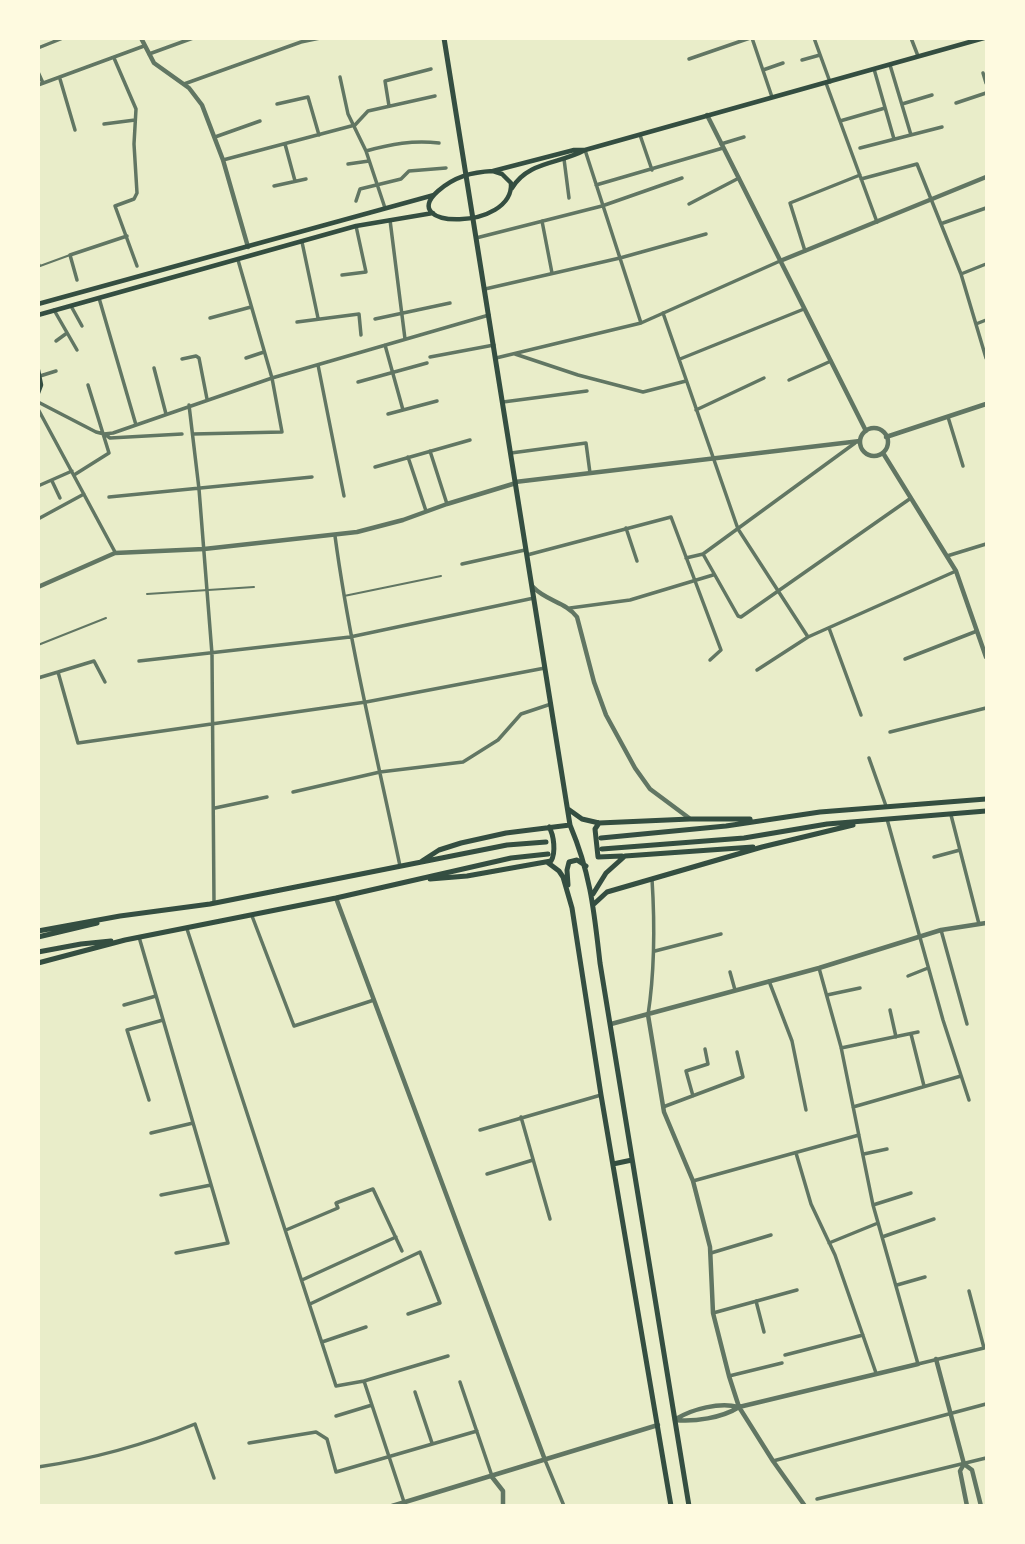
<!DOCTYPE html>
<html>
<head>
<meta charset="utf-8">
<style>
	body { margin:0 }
	#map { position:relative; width:1025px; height:1544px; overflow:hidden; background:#e9edc9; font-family:Cabin,sans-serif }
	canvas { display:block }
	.frame { position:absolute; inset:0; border:40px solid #fefae0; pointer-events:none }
</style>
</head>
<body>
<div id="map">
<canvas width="1025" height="1544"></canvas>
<div class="frame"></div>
</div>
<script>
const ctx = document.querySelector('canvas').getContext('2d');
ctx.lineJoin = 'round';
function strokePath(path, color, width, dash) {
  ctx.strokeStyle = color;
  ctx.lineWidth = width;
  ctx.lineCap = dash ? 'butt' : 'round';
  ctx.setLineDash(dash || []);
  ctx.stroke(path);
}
strokePath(new Path2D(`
	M40,266L70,255
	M147,594L254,587
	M344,596L441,576
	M38,645L106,618`), '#617663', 2);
strokePath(new Path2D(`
	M752,38L772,97
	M814,38L830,82
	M911,38L918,56
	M38,48L63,38
	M149,54L193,38
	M114,58L136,109L134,144L137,193L134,199L115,206L137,266
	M689,59L750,38
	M802,60L820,55
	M890,65L911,135
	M874,69L894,139
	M763,70L783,63
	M38,72L43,83
	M983,73L986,83
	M340,77L348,114L366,151L385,208
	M60,79L75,130
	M826,83L877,222
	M184,84L301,42L320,38
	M38,85L144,46
	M956,103L986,93
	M277,104L308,97L319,135
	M902,104L932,95
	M389,106L385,81L431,69
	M840,121L885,108
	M104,124L135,120
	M355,125L368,111L435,96
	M640,135L652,170
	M215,137L260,121
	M285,144L295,181
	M721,144L744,137
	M860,148L942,127
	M585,150L641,323
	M366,151C391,144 413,140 439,143
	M564,159L569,198
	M223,160L355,125
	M348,164L369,161
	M861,179L917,164L961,274L986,358
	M596,185L723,148
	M274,186L306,179
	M356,201L360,189L401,179L409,171L446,168
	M689,204L739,178
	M390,220L405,339
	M542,221L552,273
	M943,223L986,208
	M476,238L602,206L682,178
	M302,242L318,318
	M805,251L790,203L860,175
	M38,265H39
	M961,274L986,264
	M342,275L366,272L356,226
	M77,280L70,255L127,236
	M485,289L620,258L706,234
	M99,298L136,425
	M71,306L82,326
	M54,310L77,350
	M663,313L738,529L808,637
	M210,318L251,307
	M375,319L450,303
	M297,322L359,314L361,335
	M976,324L986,320
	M56,341L67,333
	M385,345L403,410
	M515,354L578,375L643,392L686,381
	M430,357L494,345
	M246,358L264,352
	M496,358L641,323L780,261
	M182,359L196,356L199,358L207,399
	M680,359L804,309
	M318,365L344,496
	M154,368L166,414
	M40,376L56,371
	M789,380L831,361
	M358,382L427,363
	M38,402L96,432L104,434L113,433L272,378L489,315
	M503,402L587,391
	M189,405L199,489L212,654L214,903
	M38,409L115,552
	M696,410L764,378
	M388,414L437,401
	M948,417L963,466
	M193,434L282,432L272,378L238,260
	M106,435L110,438L182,434
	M430,451L447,504
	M511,453L586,443L590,473
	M408,457L426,511
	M375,467L470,440
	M74,475L109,453L88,385
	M52,481L60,498
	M38,486L72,471
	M109,497L312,477
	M38,519L84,494
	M626,528L637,561
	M335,536C350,647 377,756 400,866
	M703,554L738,616L741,617L911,498
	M527,555L671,517L721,650L710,660
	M947,556L986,544
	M686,558L703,554L855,443
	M462,564L525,550
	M570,608L630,600L713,575
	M829,628L861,715
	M905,659L977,631
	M139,661L350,637L534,598
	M757,670L808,637L956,571
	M58,672L94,661L105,682
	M38,678L58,672L78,743L366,702L545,668
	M890,732L986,708
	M869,758L886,806
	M293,792L380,772L463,762L498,740L521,714L551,704
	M215,808L267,797
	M951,815L979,924
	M887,819L943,1020L969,1100
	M934,857L960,850
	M252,916L294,1026L374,1000
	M187,929L336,1386L364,1381L448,1356
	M941,930L967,1024
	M139,937L228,1243L176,1253
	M655,951L721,934
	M819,968L841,1047L873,1205L918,1364L984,1348L969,1291
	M730,972L735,990
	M908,976L928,968
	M769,981L792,1041L806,1110
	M827,995L860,988
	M124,1005L156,996
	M890,1010L896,1037
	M648,1015C655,969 655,926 652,879
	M911,1034L924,1086
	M841,1048L918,1032
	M693,1096L686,1071L708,1064L705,1049
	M149,1100L127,1030L163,1020
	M663,1107L743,1077L737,1052
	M853,1107L961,1076
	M521,1117L550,1219
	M480,1130L601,1095
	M151,1133L193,1123
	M796,1153L811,1204L835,1255L876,1373
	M864,1154L887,1149
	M487,1174L533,1160
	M693,1181L859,1135
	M161,1195L211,1185
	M873,1205L911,1193
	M286,1230L338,1208L336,1203L373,1189L402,1251
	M882,1237L934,1219
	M829,1243L878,1223
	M711,1253L771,1235
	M302,1280L396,1237
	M897,1285L925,1277
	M756,1301L764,1332
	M310,1304L420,1252L440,1303L408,1314
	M713,1313L797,1290
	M322,1342L366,1327
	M785,1355L863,1335
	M729,1376L782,1363
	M364,1381L404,1502
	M460,1382L492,1476
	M415,1392L432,1443
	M336,1416L372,1405
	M249,1443L316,1432L327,1439L336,1472L477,1431
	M545,1460L564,1506
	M773,1461L986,1404
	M38,1467C93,1459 144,1445 195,1424L214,1478
	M817,1499L986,1458`), '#617663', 3.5);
strokePath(new Path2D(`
	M141,38L154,63L189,88L202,105L223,160L248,247
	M707,115L866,431
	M780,261L986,177
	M860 442a14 14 0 1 1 28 0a14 14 0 1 1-28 0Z
	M886,437L986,404
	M883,453L956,571L986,657
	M515,482L860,441
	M38,587L115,553L204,549L357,532L403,520L447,504L516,483
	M533,587C546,601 566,602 577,617L594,682L606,715L635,768L650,789L689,818
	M336,898L545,1460
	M648,1015L664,1112L693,1181L710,1247L713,1313L729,1376L739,1407L773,1461L805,1506
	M611,1024L819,968L941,930L986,923
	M936,1359L964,1464L960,1471L967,1506
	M676,1419C692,1409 720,1402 738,1407
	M675,1420C694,1422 722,1418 739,1407L918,1364
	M964,1464L972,1470L981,1506
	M492,1477L503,1491V1506
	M392,1506L658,1425`), '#617663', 4.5);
strokePath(new Path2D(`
	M585,150L984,38
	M493,171L502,174L511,183C514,231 395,229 438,191C454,177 471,172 493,171Z
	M493,171L574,150H585C560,164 528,161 512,188
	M38,304L434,195
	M38,315L356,226L433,213
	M38,370L41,385L38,393`), '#344e41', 4.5);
strokePath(new Path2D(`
	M444,38L570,825C591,875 594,911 600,963L689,1506
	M568,809L582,819L599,823L690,819H750
	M599,823L595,829L598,857L622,856
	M601,838L726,826L820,812L986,799
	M602,849L744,838L827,824L986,811
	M422,861L439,850L461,843L506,833L570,825
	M547,862L559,871L563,877L572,908L601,1095L671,1506
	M430,879L467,876L551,861C556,853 554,835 549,827
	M568,885L567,870L569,862L577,860L586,866
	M593,894L606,873L625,856L753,847
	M594,904L607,892L762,847L853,825
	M38,931L120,916L210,904L507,845L546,842
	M38,937L97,923
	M38,952L81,944L111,941
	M38,963L125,940L336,898L511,858L548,854
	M613,1164L632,1160`), '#344e41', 5);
</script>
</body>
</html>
